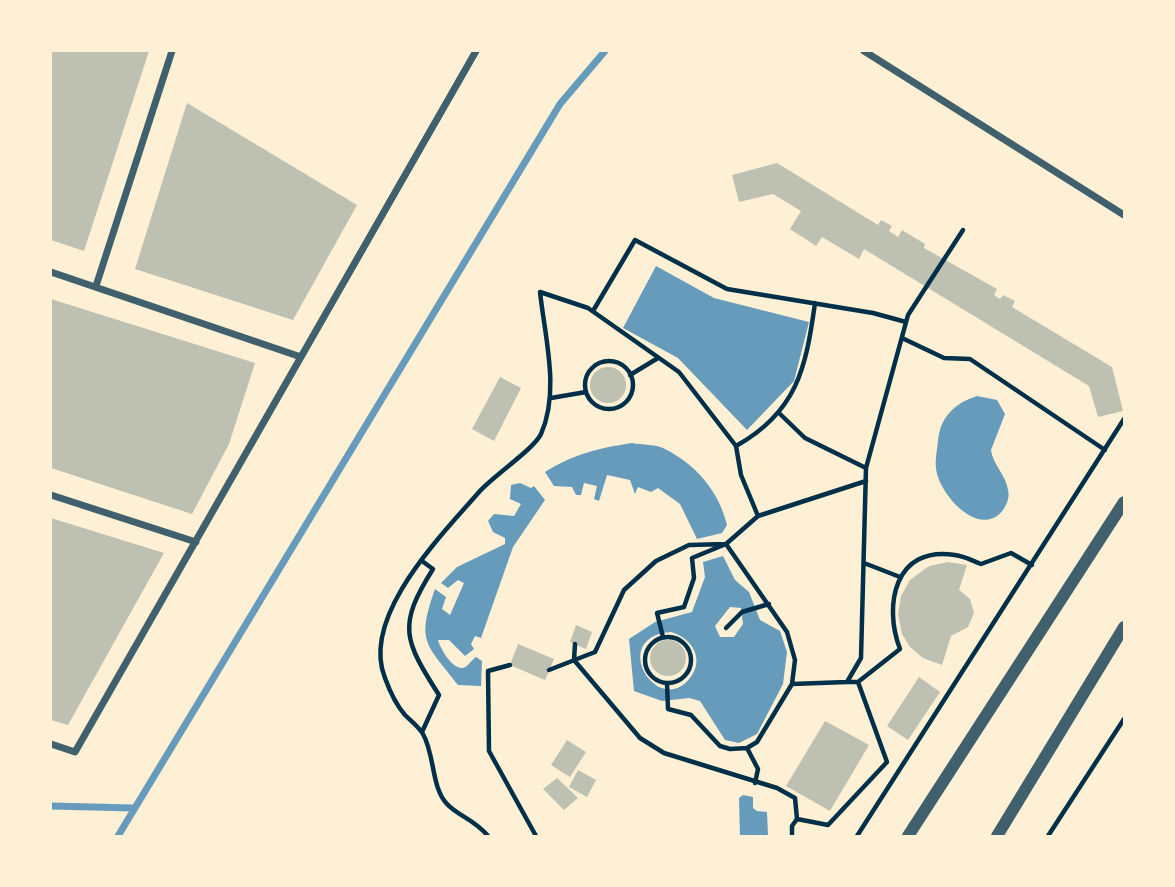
<!DOCTYPE html>
<html>
<head>
<meta charset="utf-8">
<style>
	body { margin:0 }
	#map { position:relative; width:1175px; height:887px; overflow:hidden; background:#fdf0d5; font-family:Mulish,sans-serif }
	canvas { display:block }
	.frame { position:absolute; inset:0; border:52px solid #fdf0d5; pointer-events:none }
</style>
</head>
<body>
<div id="map">
<canvas width="1175" height="887"></canvas>
<div class="frame"></div>
</div>
<script>
const ctx = document.querySelector('canvas').getContext('2d');
ctx.lineJoin = 'round';
function fill(path, color) {
  ctx.fillStyle = color;
  ctx.fill(path, 'evenodd');
}
function strokePath(path, color, width, dash) {
  ctx.strokeStyle = color;
  ctx.lineWidth = width;
  ctx.lineCap = dash ? 'butt' : 'round';
  ctx.setLineDash(dash || []);
  ctx.stroke(path);
}
fill(new Path2D(`
	M656,266L714,298L809,322L794,381L747,430L678,358L623,328Z
	M977,396L997,400L1005,414L991,450C993,465 1006,475 1008,490C1010,497 1007,504 1003,510C980,540 938,494 936,468C935,460 937,450 938,441C940,417 955,403 977,396Z
	M632,443C642,445 657,444 665,449C696,465 719,491 727,525L722,533L697,539L680,504L658,488L651,492L638,487L635,494L630,480L607,475L599,501L594,499L597,486L584,483L581,495H576L572,487L554,486L545,472C574,454 599,448 632,443Z
	M520,483L531,488L534,486L545,500L513,547L481,638L475,636L471,644L474,649L465,656L449,640H438C440,648 451,667 461,668C467,669 471,660 476,657L482,661L481,686L458,685C426,643 416,643 435,589L446,597L442,609L450,615L464,583L458,580L448,588L441,583L457,567L505,544V538L493,532L488,521L494,514L514,516L521,504L510,499L511,485Z
	M723,556L735,580L749,592L760,620L780,631L787,652L783,684L757,734L739,743L725,740L700,701L689,698L662,701L634,691L629,639L655,622L692,612L705,577L703,562ZM730,607L741,608L743,624L734,637H720L715,626ZM671,632C692,638 705,659 690,678C658,719 607,637 671,632Z
	M743,795L753,797V808L757,811L767,812L768,836H740L739,798Z`), '#669bbc');
strokePath(new Path2D(`
	M51,806L133,808
	M118,836L560,104L605,51`), '#669bbc', 7);
fill(new Path2D(`
	M51,51H149L84,251L51,240Z
	M187,103L357,205L293,320L135,269Z
	M777,163L878,225L881,220L892,226L889,231L898,237L902,230L925,244L924,248L997,289L994,295L1000,299L1003,295L1015,301L1012,307L1112,367L1123,411L1098,417L1089,386L864,249L859,259L822,237L816,246L790,229L801,211L773,194L739,202L732,175Z
	M51,299L255,363L229,444L192,514L51,468Z
	M590 385a18 18 0 1 1 36 0a18 18 0 1 1-36 0Z
	M500,377L521,388L494,441L472,429Z
	M51,518L164,553L68,725L51,720Z
	M948,562L967,565L959,590L970,599L974,613L968,627L951,636L942,665L923,658L910,647L902,634L898,614L901,596L910,580L929,566Z
	M576,625L592,632L586,649L570,642Z
	M650 658a18 18 0 1 1 36 0a18 18 0 1 1-36 0Z
	M518,644L554,659L545,680L510,665Z
	M919,677L940,692L908,740L887,726Z
	M825,721L869,745L830,811L786,786Z
	M567,740L586,752L570,777L551,765Z
	M578,770L596,780L587,797L569,787Z
	M557,778L578,798L564,810L543,789Z`), '#bec0b2');
strokePath(new Path2D(`
	M593,311L635,240L727,289L873,313L906,322
	M902,338L944,358L970,359L1105,450
	M585 385a24 24 0 1 1 48 0a24 24 0 1 1-48 0Z
	M630,375L658,358
	M551,398L586,392
	M779,413L805,438L866,468
	M736,446C797,412 806,368 815,303
	M422,561L433,569C397,626 404,640 439,695L422,732
	M864,563L900,577
	M726,628L742,612L769,604
	M663,637L657,613L684,607L694,578L692,558L726,544L787,632L795,660L792,684L757,742L747,748L730,749L720,746L691,715L668,709L667,683
	M645 660a23 23 0 1 1 46 0a23 23 0 1 1-46 0Z
	M575,644L574,660L640,738L664,753L777,788L795,798L797,819
	M510,665L488,671L489,751L536,836
	M549,670L595,652L624,590L656,561L689,545L726,544L758,516
	M858,682L900,649C883,605 895,545 955,555C964,556 973,561 981,564L1011,553L1032,565
	M792,684L847,682L861,658L866,468L908,315L963,230
	M747,748L758,769L755,783
	M488,836C474,819 458,816 447,804C431,787 435,755 423,734C419,727 411,721 405,715C397,706 389,689 385,678C360,616 442,535 479,492C493,476 534,449 541,434C560,391 545,338 540,292L588,308L679,372L736,446L741,475L758,516L866,481
	M792,836V826L797,819L828,825L887,762L858,682H848
	M857,836L1124,419
	M1048,836L1124,719`), '#003049', 4.5);
strokePath(new Path2D(`
	M864,51L1124,215
	M51,272L301,357
	M96,286L172,51
	M51,495L196,542
	M51,744L75,752L476,51`), '#3f606c', 7);
strokePath(new Path2D(`
	M908,836L1124,502
	M997,836L1124,627`), '#3f606c', 12);
</script>
</body>
</html>
